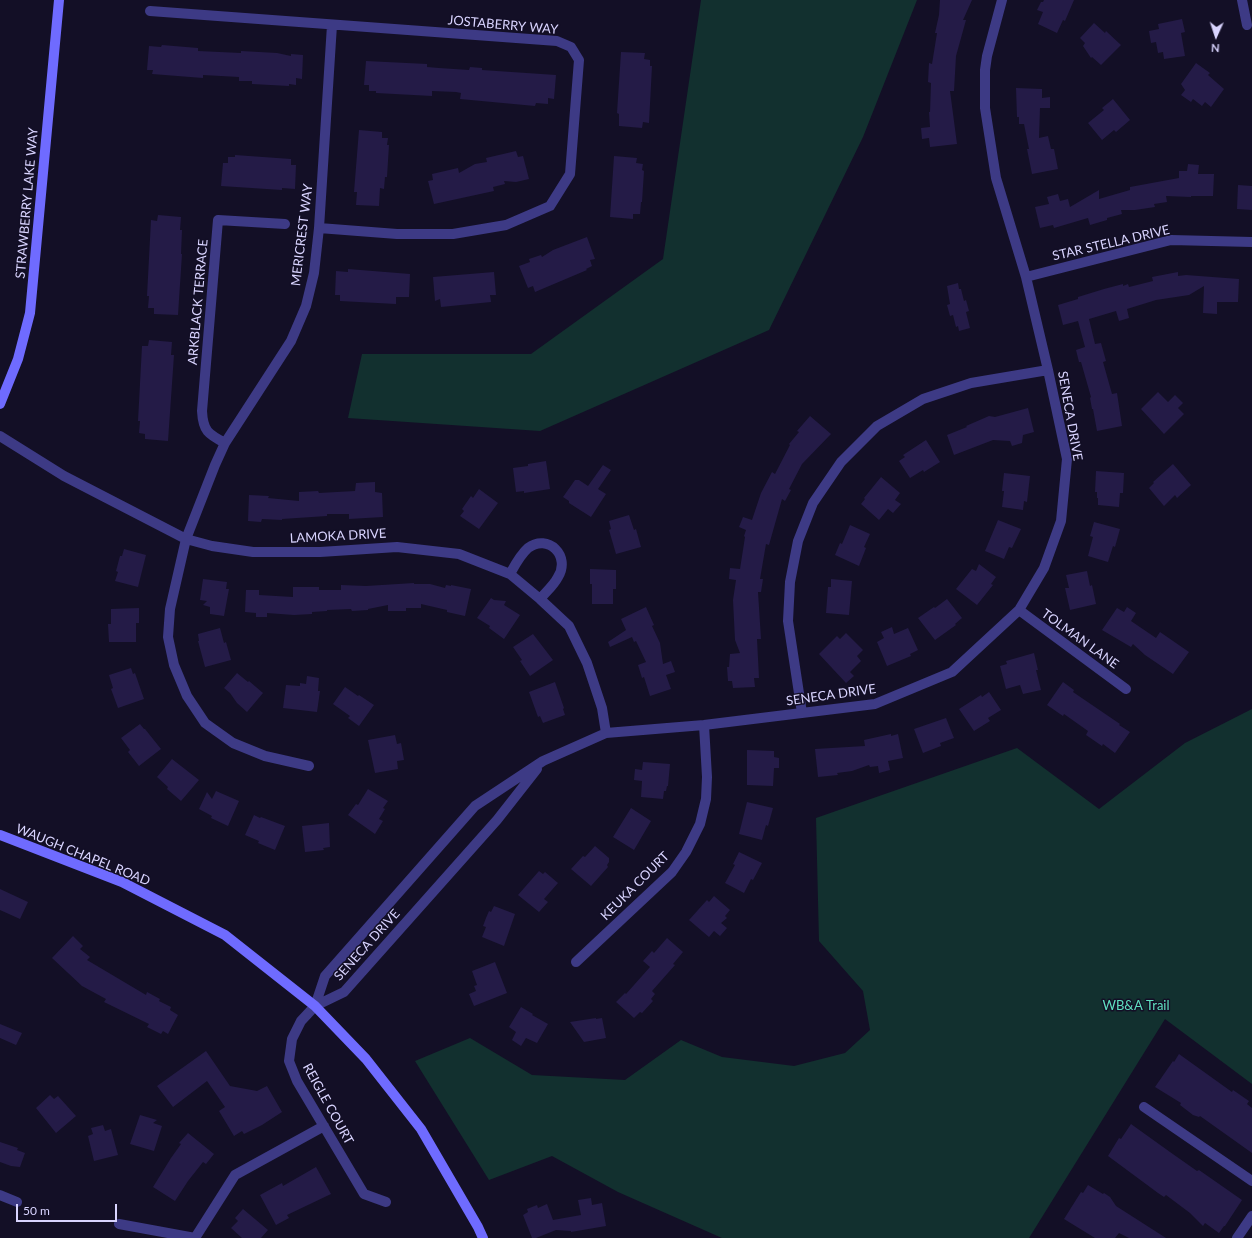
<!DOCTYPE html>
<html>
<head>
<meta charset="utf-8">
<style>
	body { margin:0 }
	#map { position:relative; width:1252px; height:1238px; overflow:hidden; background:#130f26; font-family:Lato,sans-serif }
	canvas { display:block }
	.north { position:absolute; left:1196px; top:16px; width:40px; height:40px; -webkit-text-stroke:3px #130f26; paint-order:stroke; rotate:183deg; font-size:11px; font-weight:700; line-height:16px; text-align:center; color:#d9d4ff }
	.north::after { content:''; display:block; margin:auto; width:14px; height:18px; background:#d9d4ff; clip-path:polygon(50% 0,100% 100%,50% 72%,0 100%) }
	.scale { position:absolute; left:16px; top:1204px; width:101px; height:18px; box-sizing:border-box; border:2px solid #d9d4ff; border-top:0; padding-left:5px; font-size:12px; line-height:14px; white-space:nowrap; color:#d9d4ff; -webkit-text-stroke:3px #130f26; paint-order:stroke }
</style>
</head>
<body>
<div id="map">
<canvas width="1252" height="1238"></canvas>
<div class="north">N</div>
<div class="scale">50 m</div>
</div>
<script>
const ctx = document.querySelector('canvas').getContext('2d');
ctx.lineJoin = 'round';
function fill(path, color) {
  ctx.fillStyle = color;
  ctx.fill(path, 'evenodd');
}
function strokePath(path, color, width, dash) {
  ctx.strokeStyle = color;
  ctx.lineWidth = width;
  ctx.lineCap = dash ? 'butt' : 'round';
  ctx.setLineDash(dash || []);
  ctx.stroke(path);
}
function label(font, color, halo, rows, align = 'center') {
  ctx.font = font + ' Lato,sans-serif';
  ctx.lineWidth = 3;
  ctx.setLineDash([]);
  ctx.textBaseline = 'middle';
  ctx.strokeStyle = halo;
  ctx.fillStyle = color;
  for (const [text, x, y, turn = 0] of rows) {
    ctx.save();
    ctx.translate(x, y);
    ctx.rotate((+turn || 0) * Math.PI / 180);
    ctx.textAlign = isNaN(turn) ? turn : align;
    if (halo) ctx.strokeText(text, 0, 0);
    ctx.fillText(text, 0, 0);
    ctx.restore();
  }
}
fill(new Path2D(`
	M701,0H917L863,137L769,330L540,431L348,418L362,354H531L663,259Z
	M1252,709V1084L1165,1019L1029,1238H722L618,1192L552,1156L489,1180L415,1061L470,1038L532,1075L625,1080L681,1040L722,1057L794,1066L845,1053L870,1030L863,991L819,941L816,818L1017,748L1099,809L1185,743Z`), '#12302f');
fill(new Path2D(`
	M940,0H972L963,20H966L956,56L954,91H950L957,144L930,147L929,138L922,139L921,128L930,127L929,112H930L931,83L928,82L929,63L932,64L937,33H935L939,15Z
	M1044,0H1074L1065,21L1063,20L1057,33L1038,24L1043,12L1037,10L1041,2H1043Z
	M1182,19L1185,32L1181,33L1185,56L1164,59L1163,52L1158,53L1156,42L1151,43L1149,31L1159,29L1158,24Z
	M1094,23L1105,33L1106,31L1121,45L1101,65L1092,57L1091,58L1083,46L1085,43L1080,38Z
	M162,45L198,48V51L241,53V51L277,53L291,56V54L303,55L302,79L296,78V85L289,84V86L252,84V81H239V77L203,75V78L152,74L153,70H147L149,46L161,47Z
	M621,52L645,53L644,59L650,60V66H652L649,123L643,122L642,128L619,126V114L617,113Z
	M366,61L427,64V67L439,68L469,70L470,67L482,68V70L556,75L554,99L548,98V104L536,103L535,106L460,99L461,93L456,92L432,91V96L376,93V91H369V85H364Z
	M1196,63L1210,73L1208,75L1224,89L1211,107L1205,102L1202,106L1193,99L1191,102L1181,95L1185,90L1181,84Z
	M1016,88L1042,89V98L1050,97V108H1040L1039,138L1048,136L1051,149H1054L1058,169L1032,174L1027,149H1029L1024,124H1019V117H1017Z
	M1113,99L1130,120L1116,132L1114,130L1102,140L1088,123L1104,110L1102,108Z
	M359,130L382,132V138H388L387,145H389L387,177H385L384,189L380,188L379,206L356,205L357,192H354Z
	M516,151L518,157L523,156L529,179L516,182L504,181L505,184L493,187L494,191L434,204L428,181L433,180L432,174L458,168L459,173L475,164L487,162L486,158Z
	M235,155L291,159V165H296L295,189L282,188V190L221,186L223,163H228V157H235Z
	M614,156L637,158L636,163L643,164L642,170L644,171L642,202H641L640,214H633V219L610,217Z
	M1188,164L1199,165L1198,174H1214L1213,196H1191V197L1166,196L1167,202L1154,204L1155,207L1135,210H1121L1122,214L1107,218V220L1090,225L1088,218L1054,228L1053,225L1040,228L1035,207L1049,204L1047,197L1058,194L1060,201L1068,199L1070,207L1099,190V199L1130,190V187L1179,178V171H1187Z
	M1238,185L1252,186V210L1237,209Z
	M158,215L181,217L180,230H182L181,254H182L178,315L154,314V308H148L149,296H147L151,220L157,221Z
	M587,237L595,259L590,260L592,266L586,269L587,270L535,292L533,286L528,288L519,266L530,262L529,259L541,255L542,257L553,250Z
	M348,269L410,274L409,297H396V304L340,301V295H335L336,271L348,272Z
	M494,272L496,295H490L491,302L441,307L440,299L435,301L433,277Z
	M1178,272V276L1186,275L1239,279L1238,302H1217V314L1203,313L1204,286L1189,295L1156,300L1127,309L1129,318L1119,321L1116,311L1089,319L1095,344L1101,343L1106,361L1103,362L1112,394L1117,393L1122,426L1097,431L1093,409H1092L1090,398L1091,397L1081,362H1079L1076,350L1085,347L1078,321L1063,325L1058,305L1078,299V297L1104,289L1123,284V286L1128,284L1129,287L1153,281L1152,277Z
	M958,283L959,289H961L964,301L966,300L969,311L966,312L970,328L959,331L958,326L956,327L953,315L950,316L947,305L950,304L947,286Z
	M149,340L172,342L171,355H174L168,441L145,439V434L139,433L140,421H138L142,346H148Z
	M1158,392L1168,402L1175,395L1183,403L1178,408L1184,414L1164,434L1141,409Z
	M1028,408L1034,432L1023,435L1022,443L1012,446L1010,441L993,440L954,455L947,435L967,427L966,426L989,416L995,417Z
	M810,416L831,434L802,464L789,489L791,490L785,501L782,499L769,545L766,544L760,579H763L761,592H758L761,639H757L759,678H754L755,687L733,688L732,681H728L727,667H729L730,654L740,653L735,640L733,600L736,580L729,579L730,568L740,569L745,537L744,536L746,530L739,527L743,517L752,520L761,493L772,472L775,474L790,445L789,444L799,432L797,431Z
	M926,440L940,462L924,472L923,470L910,478L899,461L905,457L903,455Z
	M546,461L550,489L524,493V491L516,492L513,468L528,466V464Z
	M1173,464L1191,485L1177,498L1175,495L1164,506L1149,488L1154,483L1153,482Z
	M603,465L611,470L598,489L606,494L591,517L569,503V501L563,497L575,480H579L588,486Z
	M1096,471L1124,473L1123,493H1120L1119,507L1098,505V498H1097V492H1095Z
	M1004,473L1030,476L1027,502L1024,501L1023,510L1002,507L1004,491H1002Z
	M881,477L900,493L895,500L901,504L893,513L888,509L879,520L861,504L865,499L864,498Z
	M375,482V492L382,493L383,517L349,519V514H327V516L282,519V520L262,519L261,522L248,521L249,495L269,496L268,498L299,501V492L318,491L319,493L355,491L356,483Z
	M479,489L498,503L479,529L460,516L464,511L462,509L471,496L473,498Z
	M629,515L634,530L636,529L641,547L616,554L609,530L611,529L609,521Z
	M998,520L1021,529L1012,548L1009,547L1004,559L985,551Z
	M1094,522L1120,529L1115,547L1113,546L1108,562L1088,556L1093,537L1090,536Z
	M850,525L870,534L864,547L866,548L859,566L835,555L840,543L842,544Z
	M124,549L146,555L138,587L115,581L118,572L116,571L120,556H122Z
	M979,564L996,577L991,584L993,585L977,605L956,589L972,569L976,571Z
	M590,569L616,570V589H613V604H592V584H590Z
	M1087,571L1090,586L1092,585L1096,604L1070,610L1065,588H1069L1066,575Z
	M203,579L227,582L226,589H229L224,616L210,614V607L203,605L207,601L200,600Z
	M831,579L852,581L849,615L826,613L828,587H831Z
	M414,583V584H430L445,588L446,585L451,586V585L471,589L465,616L447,612V610L421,604V608H406V611H388V605L368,609V610L352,611L351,609L327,610V611L312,612V614L294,615L267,613V617H256V613L245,612L246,590H259V595L293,597V587H319V590H341V585L366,586Z
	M491,598L494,600L506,601L504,605L520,615L504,639L489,628L490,626L477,618Z
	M947,599L962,618L955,624L956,625L935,640L918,618L934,607L935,608Z
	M646,607L654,625L652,626L660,643L663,664L671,661L675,672L666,675L671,689L650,696L644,677L642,678L638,665L646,662L636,641L634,642L632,637L610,647L608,642L626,630L621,619Z
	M1127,607L1136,613L1131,621L1156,638L1160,632L1189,652L1173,674L1145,655L1133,644L1131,647L1102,630L1117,608L1124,612Z
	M139,608V623H136V642H109L108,624H111V609Z
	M892,627L894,634L908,628L918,650L910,654L911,656L887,666L877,642L884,638L881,632Z
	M220,628L224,643L226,642L231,660L205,667L198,641H199L198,634Z
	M846,633L863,650L857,656L861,661L850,672L854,676L846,683L819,654L837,636L840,639Z
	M533,634L553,660L530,676L520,661L522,660L513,647Z
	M1034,653L1038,670H1036L1041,690L1023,694L1020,685L1006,689L1000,666L1007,664L1006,661Z
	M131,668L133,674L135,673L144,699L118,708L111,689L113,688L109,675Z
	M237,673L248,682L249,681L263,693L247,712L237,703L230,693L224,688Z
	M307,676L319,678L318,691H320L317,712L283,708L286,685L300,686V683L306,684Z
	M555,682L564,708L563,709L565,715L543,723L540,716L538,717L529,692Z
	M1063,682L1074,690L1073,692L1120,724L1119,725L1130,732L1115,753L1103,744L1102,746L1086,735L1088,731L1064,714L1063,716L1047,705Z
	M345,687L358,696L359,695L374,705L359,726L348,718L350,716L333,704Z
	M989,692L1001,710L988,718L990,721L974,731L959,709L981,695L982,697Z
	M946,718L954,738L940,743L941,746L923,753L914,729Z
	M140,724L144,729H145L161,749L139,766L128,752L130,750L121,738Z
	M891,734V736L898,734L903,758L888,761L890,770L879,773L878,766L870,767L869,765L852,771L837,773L838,775L818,777L815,749L865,746L864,740Z
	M395,735L397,744L401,743L404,760L397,761L398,769L375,773L368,740Z
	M747,750L774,751V757L779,758V768H774L773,786L747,785Z
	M172,759L199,780L181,801L167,789L168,787L157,777Z
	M643,762L670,764L668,786H667L666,791H664L663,799L641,797L642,781L634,780L635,769L642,770Z
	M368,789L388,801L383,808L385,809L379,819L383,821L375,834L348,815L356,804L358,805Z
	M216,791L239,801L228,826L211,818L212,816L199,809L207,792L212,799Z
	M747,802L773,808L768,826L766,825L762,840L739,834Z
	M631,808L651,821L634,850L613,837Z
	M254,815L260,818L261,817L285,826L275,850L258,843L259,841L245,835Z
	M329,823L330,847L323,848L324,850L305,852L302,826Z
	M595,846L609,858V862L607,865L608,867L591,886L571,869L583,856L585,857Z
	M739,852L762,863L753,880L751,879L744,893L725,883L735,865L733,864Z
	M539,871L543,874L545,872L558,883L544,899L548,902L539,912L518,895Z
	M0,889L28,902L20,919L0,910Z
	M714,896L730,910L725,916L727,918L721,923L727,928L720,936L714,931L709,937L689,920L707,900L709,902Z
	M494,906L515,914L504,946L482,937L486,927L483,926L486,918L489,911L491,912Z
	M73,936L83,946L80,949L90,957L87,960L146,995L147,992L160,999L159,1001L171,1007L170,1010L178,1015L168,1034L163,1031L161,1034L147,1027L149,1024L104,1002L106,999L82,986L52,958Z
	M667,938L683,952L673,964L675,965L652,991L655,994L651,999L653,1001L642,1013L640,1012L634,1018L616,1002L625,993L626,994L650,967L643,961L652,951L654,953Z
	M495,962L507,993L474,1006L469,994L476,991L474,986L477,985L472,971Z
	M521,1007L533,1014L532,1015L548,1024L537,1043L526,1038L521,1046L512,1040L516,1032L509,1027Z
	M596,1018V1019L602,1018L606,1038L584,1042L570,1022Z
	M0,1024L22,1033L16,1045L0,1038Z
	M206,1051L230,1086L257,1091L267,1086L282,1112L262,1125L244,1134L242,1131L234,1136L219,1111L225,1107L207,1081L173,1107L157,1086Z
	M1179,1054L1232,1092L1233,1090L1249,1101L1247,1104L1252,1108V1153L1200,1116L1199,1117L1193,1115L1180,1105L1181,1103L1155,1087L1173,1061L1174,1062Z
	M50,1095L54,1099L58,1096L76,1116L56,1133L36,1108Z
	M140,1115L157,1120L153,1123L162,1126L154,1151L130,1144Z
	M1131,1124L1170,1152L1197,1171L1199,1170L1242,1200L1225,1226H1224L1219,1233L1205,1223L1203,1226L1190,1213L1166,1195L1164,1197L1158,1193L1108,1156L1119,1138L1121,1139Z
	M103,1125L105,1131L111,1129L118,1155L94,1161L88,1136L93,1134L91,1128Z
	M188,1133L214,1154L206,1164L203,1162L188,1181L175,1201L153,1187L171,1158L181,1144L179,1143Z
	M0,1142L18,1148L17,1150L25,1153L20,1167L11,1166L0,1162Z
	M316,1167L331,1194L287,1215L289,1218L276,1225L260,1195L282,1183L283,1186Z
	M1088,1185L1103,1194L1104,1193L1110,1197L1116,1206L1166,1238H1129L1119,1233L1115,1238H1095L1064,1219L1081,1192L1083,1193Z
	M591,1198L592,1205L602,1203L606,1226L571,1232V1231L556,1230L536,1238H532L523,1215L528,1212L527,1209L537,1205L538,1208L547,1204L553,1220L581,1215L578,1200Z
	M243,1209L268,1230L261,1238H242L231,1228L238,1221L235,1218Z`), '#241b47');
strokePath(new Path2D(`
	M1242,0L1247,25
	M150,11L557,41L571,47L579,60L570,174L550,206L506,225L453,234H397L319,228
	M1026,277L1171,240L1252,242
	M0,436L64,476L186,539L212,546L253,552H320L397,547L459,554L510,574L540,599L569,626L587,663L602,708L606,733
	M225,443C208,434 203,431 202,411L218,220L285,224
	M510,574C515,565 520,555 528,548C548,533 571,556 558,577C554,585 546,592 540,599
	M1019,610L1126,689
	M802,713L788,621L790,582L798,541L813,503L841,462L877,426L923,399L971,383L1048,370
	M309,766L265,756L233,743L205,723L187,696L174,665L168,637L170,609L186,539L215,465L225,443L291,341L306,306L314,273L319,228L332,25
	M576,962L672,872L686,852L700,824L706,799L707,777L704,725
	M315,1006L325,976L475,806L543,761L606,733L704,725L875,704L952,672L1019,610L1044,568L1061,521L1067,459L1048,370L1026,277L996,178L985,108V70L987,56L1002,0
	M1144,1107L1252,1181
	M0,1195L17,1202
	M386,1202L364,1194L297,1081L289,1061L292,1039L301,1021L315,1006L344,992L497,820L537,769
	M119,1224L195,1238
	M195,1238L235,1175L324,1126
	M1237,1238L1252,1216`), '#3d3a85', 10);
strokePath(new Path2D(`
	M0,404L18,359L30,313L59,0
	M0,835L122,882L225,935L315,1006L366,1059L421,1129L478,1227L483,1238`), '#6f6bff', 10);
label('13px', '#d9d4ff', '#130f26', [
	["JOSTABERRY WAY",503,25,5],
	["STRAWBERRY LAKE WAY",27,203,-85],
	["MERICREST WAY",302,235,-83],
	["STAR STELLA DRIVE",1111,243,-13],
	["ARKBLACK TERRACE",198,302,-85],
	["SENECA DRIVE",1070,416,80],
	["LAMOKA DRIVE",338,536,-3],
	["TOLMAN LANE",1080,639,36],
	["SENECA DRIVE",831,695,-8],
	["WAUGH CHAPEL ROAD",83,855,22],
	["KEUKA COURT",635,886,-45],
	["SENECA DRIVE",367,945,-48],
	["REIGLE COURT",328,1104,61]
]);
label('13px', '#5fe0c0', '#130f26', [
	["WB&A Trail",1136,1006]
]);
</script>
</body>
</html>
